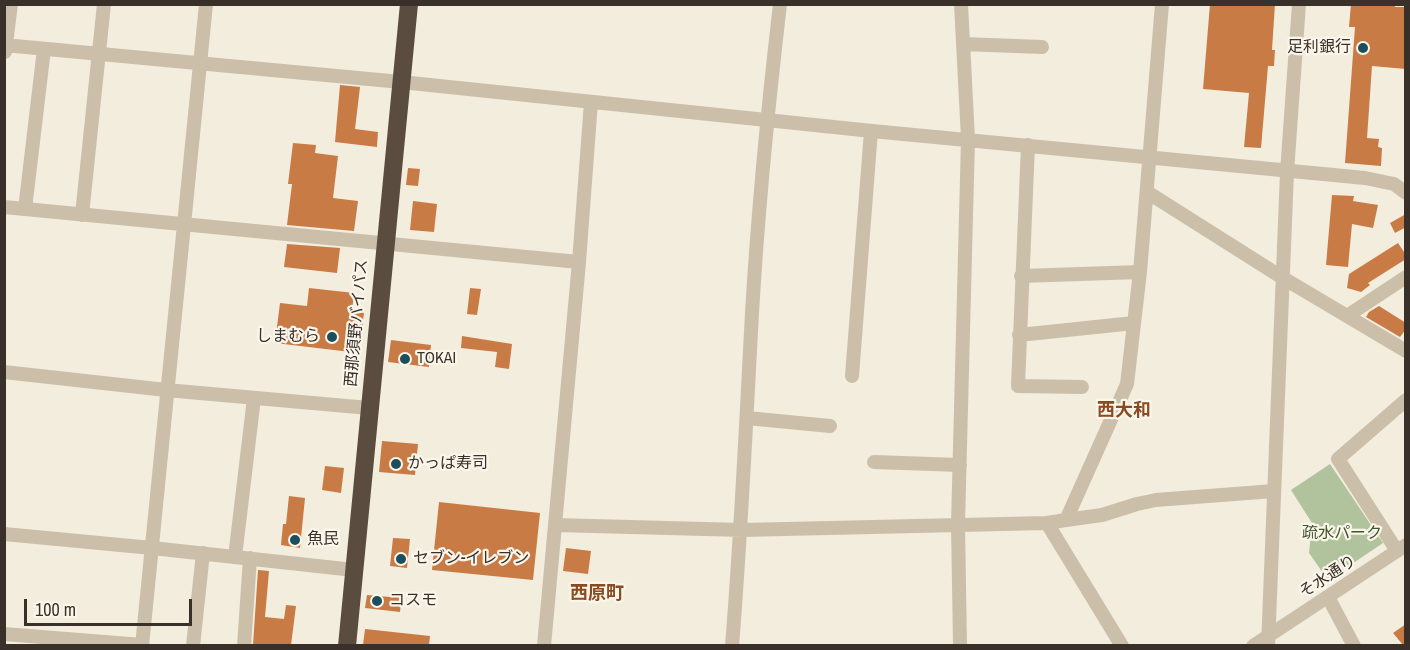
<!DOCTYPE html>
<html>
<head>
<meta charset="utf-8">
<style>
	body { margin:0 }
	#map { position:relative; width:1410px; height:650px; overflow:hidden; background:#f3edde; font-family:"Archivo Narrow",sans-serif }
	canvas { display:block }
	.frame { position:absolute; inset:0; border:6px solid #393129; pointer-events:none }
	.scale { position:absolute; left:24px; top:599px; width:168px; height:27px; box-sizing:border-box; border:3px solid #393129; border-top:0; padding-left:8px; font-size:18px; line-height:21px; white-space:nowrap; color:#393129; -webkit-text-stroke:4px #fbf6eb; paint-order:stroke }
</style>
</head>
<body>
<div id="map">
<canvas width="1410" height="650"></canvas>
<div class="frame"></div>
<div class="scale">100 m</div>
</div>
<script>
const ctx = document.querySelector('canvas').getContext('2d');
ctx.lineJoin = 'round';
function fill(path, color) {
  ctx.fillStyle = color;
  ctx.fill(path, 'evenodd');
}
function strokePath(path, color, width, dash) {
  ctx.strokeStyle = color;
  ctx.lineWidth = width;
  ctx.lineCap = dash ? 'butt' : 'round';
  ctx.setLineDash(dash || []);
  ctx.stroke(path);
}
function label(font, color, halo, rows, align = 'center') {
  ctx.font = font + ' "Archivo Narrow","Noto Sans JP",sans-serif';
  ctx.lineWidth = 4.5;
  ctx.setLineDash([]);
  ctx.textBaseline = 'middle';
  ctx.strokeStyle = halo;
  ctx.fillStyle = color;
  for (const [text, x, y, turn = 0] of rows) {
    ctx.save();
    ctx.translate(x, y);
    ctx.rotate((+turn || 0) * Math.PI / 180);
    ctx.textAlign = isNaN(turn) ? turn : align;
    if (halo) ctx.strokeText(text, 0, 0);
    ctx.fillText(text, 0, 0);
    ctx.restore();
  }
}
fill(new Path2D(`
	M1330,464L1383,543L1328,580L1309,553L1312,523L1291,490Z`), '#b0c39d');
fill(new Path2D(`
	M1210,4H1275L1272,50H1275L1274,66H1268L1261,148L1244,147L1249,93L1203,89Z
	M1351,4H1395V7H1406V69L1372,66L1367,138L1379,139L1378,147L1382,148L1381,166L1345,163L1355,27H1349Z
	M340,85L360,87L355,129L378,132L377,147L335,142Z
	M293,143L316,145L315,153L338,156L333,198L358,201L354,231L287,225L292,184H288Z
	M408,168L420,169L418,186L406,185Z
	M1332,195L1354,196L1353,201L1378,205L1373,228L1352,224L1348,267L1326,265Z
	M413,201L437,204L434,232L410,230Z
	M1406,214V227L1395,233L1390,223Z
	M1398,243L1406,255V259L1368,283L1370,285L1361,292L1347,288L1349,274Z
	M287,244L340,248L337,273L284,267Z
	M309,288L354,293L352,311L364,313L359,353L275,343L280,303L307,306Z
	M470,288L481,289L477,315L467,314Z
	M1379,306L1406,323V329L1400,337L1366,317L1369,312Z
	M462,336L512,344L509,369L495,367L497,352L461,348Z
	M391,340L431,345L429,367L388,362Z
	M382,441L418,444L415,475L379,472Z
	M325,466L344,468L341,493L322,490Z
	M289,496L305,498L300,548L281,545L283,524H286Z
	M439,502L540,513L533,580L432,570Z
	M393,538L410,539L407,568L390,566Z
	M566,548L591,551L588,574L563,571Z
	M258,570L269,571L265,617L284,619L286,605L296,606L291,645H253Z
	M391,592L402,593L400,612L365,608L367,595L390,597Z
	M1406,624V645H1403L1393,633Z
	M365,629L430,636L429,645H363Z`), '#c97b46');
strokePath(new Path2D(`
	M963,44L1042,47
	M4,45L401,82L872,131L1365,178L1394,184L1406,193
	M5,52L11,4
	M1028,145L1018,386L1082,387
	M1147,192L1283,278L1406,351
	M4,207L579,262
	M25,209L44,49
	M82,215L104,4
	M1021,276L1140,272
	M1347,316L1406,277
	M1019,335L1134,323
	M4,372L166,390L369,408
	M852,376L871,131
	M747,418L830,426
	M874,462L960,465
	M1066,520L1102,515L1137,504L1156,500L1274,491
	M1047,523L1122,646
	M555,525L742,530L1047,523L1066,520L1127,384L1140,272L1162,4
	M4,534L152,548L354,570
	M1397,551L1338,459L1406,400
	M235,557L254,398
	M1328,597L1354,646
	M4,634L142,645
	M142,646L206,4
	M193,646L203,553
	M244,646L250,558
	M544,646L579,262L591,102
	M732,646C741,535 746,424 752,313C758,210 768,107 780,4
	M960,646L958,524L968,139L961,4
	M1253,646L1406,545
	M1268,646L1287,172L1299,4`), '#ccbfa9', 14);
strokePath(new Path2D(`
	M347,646L409,4`), '#5a4d40', 18);
for (const [x, y, r, color] of [
	[1363,48,6,"#1d4e5c"],
	[332,337,6,"#1d4e5c"],
	[405,359,6,"#1d4e5c"],
	[396,464,6,"#1d4e5c"],
	[295,540,6,"#1d4e5c"],
	[401,559,6,"#1d4e5c"],
	[377,601,6,"#1d4e5c"]
]) {
  const dot = new Path2D();
  dot.arc(x, y, r, 0, 2 * Math.PI);
  ctx.fillStyle = color;
  ctx.fill(dot);
  strokePath(dot, '#fbf6eb', 2);
}
label('16px', '#393129', '#fbf6eb', [
	["足利銀行",1351,48,"right"],
	["しまむら",320,337,"right"],
	["TOKAI",417,359],
	["かっぱ寿司",408,464],
	["魚民",307,540],
	["セブン-イレブン",413,559],
	["コスモ",389,601]
], 'left');
label('16px', '#393129', '#fbf6eb', [
	["西那須野バイパス",357,323,-85],
	["そ水通り",1328,577,-33]
]);
label('16px', '#41582c', '#fbf6eb', [
	["疏水パーク",1342,534]
]);
label('bold 18px', '#8b4b1f', '#fbf6eb', [
	["西大和",1124,411],
	["西原町",597,594]
]);
</script>
</body>
</html>
